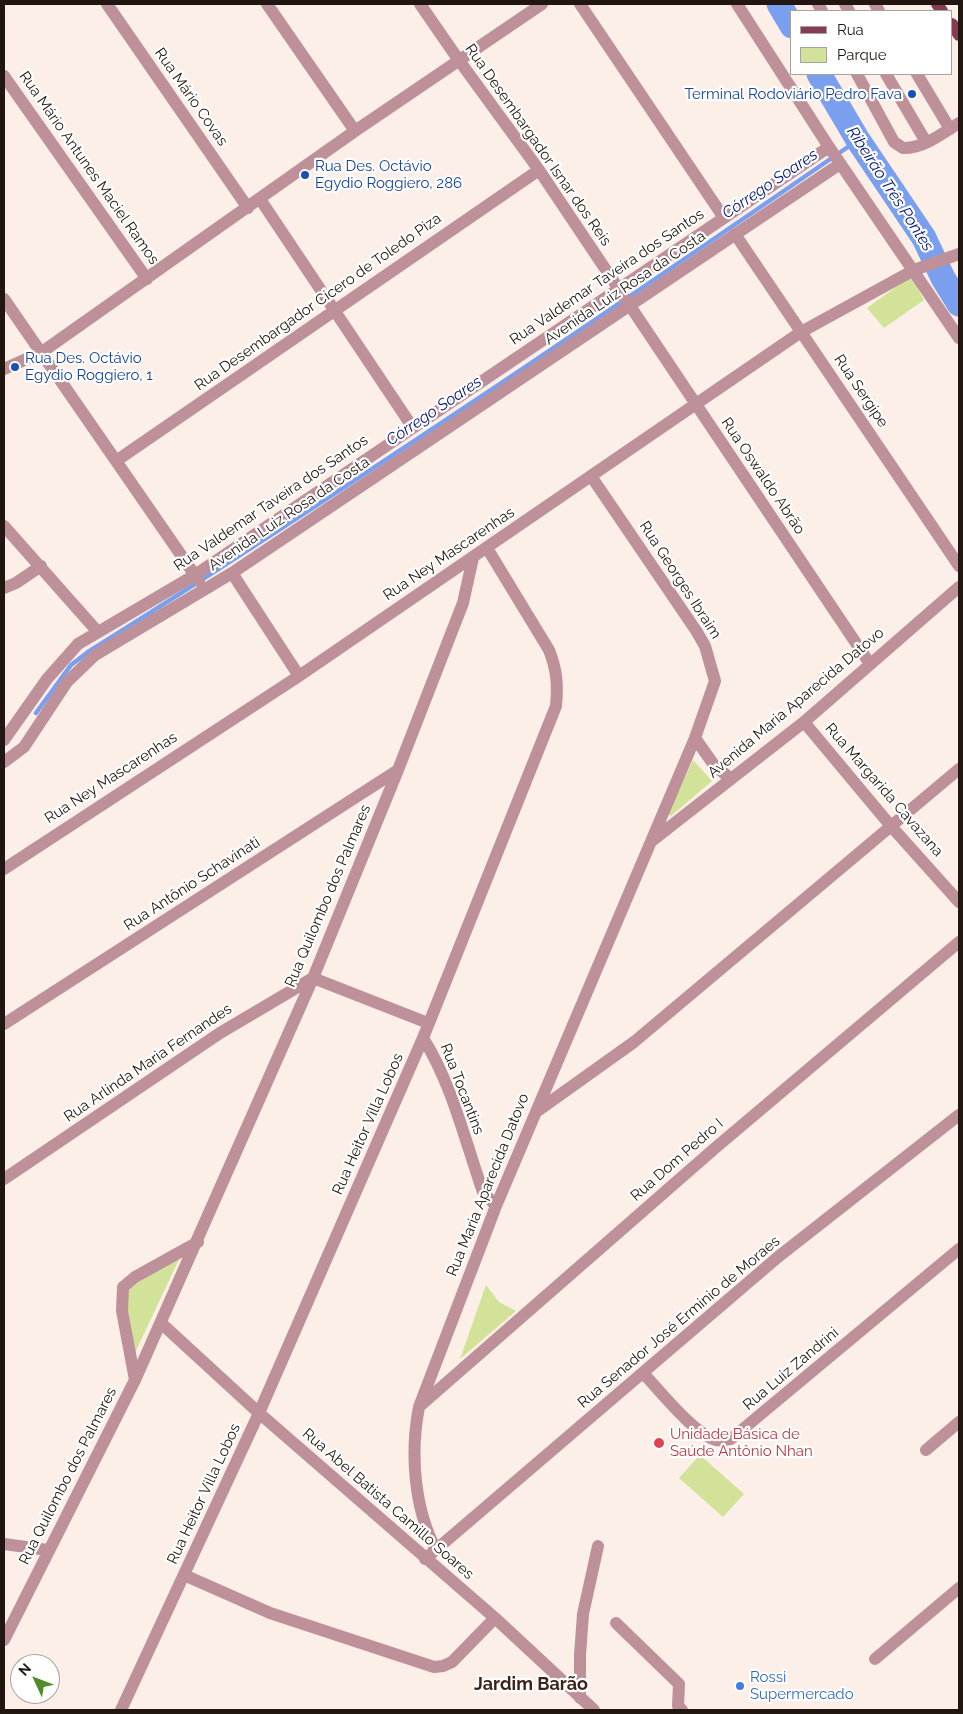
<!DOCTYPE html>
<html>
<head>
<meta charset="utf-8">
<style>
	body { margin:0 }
	#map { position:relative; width:963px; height:1714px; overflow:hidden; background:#fcefe7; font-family:Raleway,sans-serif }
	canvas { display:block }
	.frame { position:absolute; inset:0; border:5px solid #211710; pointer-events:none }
	.legend { position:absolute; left:790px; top:10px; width:162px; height:65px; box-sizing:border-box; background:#fff; border:1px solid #a6a29f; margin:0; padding:6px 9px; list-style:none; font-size:15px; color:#211710 }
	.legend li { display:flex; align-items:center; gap:10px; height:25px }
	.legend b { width:25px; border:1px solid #a6a29f }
	.north { position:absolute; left:10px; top:1654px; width:50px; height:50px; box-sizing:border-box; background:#fff; border:1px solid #a6a29f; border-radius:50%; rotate:313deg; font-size:14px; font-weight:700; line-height:20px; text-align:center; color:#211710 }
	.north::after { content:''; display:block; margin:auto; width:18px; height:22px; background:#528c29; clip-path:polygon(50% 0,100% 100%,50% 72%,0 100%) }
</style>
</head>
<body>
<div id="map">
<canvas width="963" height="1714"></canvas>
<div class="frame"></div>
<ul class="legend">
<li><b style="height:6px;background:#883c53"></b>Rua</li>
<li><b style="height:14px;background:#d2e298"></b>Parque</li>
</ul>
<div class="north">N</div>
</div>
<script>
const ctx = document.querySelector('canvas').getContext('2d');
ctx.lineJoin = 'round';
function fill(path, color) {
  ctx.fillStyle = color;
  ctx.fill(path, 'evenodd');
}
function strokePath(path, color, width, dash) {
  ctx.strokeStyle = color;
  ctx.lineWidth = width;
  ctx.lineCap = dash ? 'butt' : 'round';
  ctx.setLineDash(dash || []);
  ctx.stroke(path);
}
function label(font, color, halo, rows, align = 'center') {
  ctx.font = font + ' Raleway,sans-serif';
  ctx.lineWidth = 4.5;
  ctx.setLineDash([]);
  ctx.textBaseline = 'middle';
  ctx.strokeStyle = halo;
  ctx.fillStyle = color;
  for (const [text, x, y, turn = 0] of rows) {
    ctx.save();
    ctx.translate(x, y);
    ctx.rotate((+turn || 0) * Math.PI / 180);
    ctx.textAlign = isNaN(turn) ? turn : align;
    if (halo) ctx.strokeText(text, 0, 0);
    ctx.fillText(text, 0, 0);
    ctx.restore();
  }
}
fill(new Path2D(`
	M911,276L924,300L884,328L867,308Z
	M693,760L712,781L671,816L668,814Z
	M181,1255L134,1355L126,1297L128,1289Z
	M486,1285L499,1302L516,1311L460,1359Z
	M700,1455L744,1494L723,1517L679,1478Z`), '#d2e298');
strokePath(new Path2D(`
	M36,713L71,665L88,652C349,488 604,315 858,140`), '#799fee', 4.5);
strokePath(new Path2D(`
	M779,4L792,26
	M819,74L858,140L924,238L943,278L959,304`), '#799fee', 25);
strokePath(new Path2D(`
	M107,4L248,208
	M267,4L355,131
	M420,4L458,59L539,170L870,664
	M580,4L724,218
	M737,4L829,147L959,338
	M818,4L822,11
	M845,4L849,11
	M875,4L879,11
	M857,74L894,142L903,148C923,149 943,133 959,123
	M886,74L926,142
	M917,74L950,129
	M4,76L147,279
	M260,199L413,428
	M735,234L959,566
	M4,299L199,581
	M4,369L42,352L355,131L542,4
	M116,461L539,170
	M4,526L97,631
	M232,573L299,676
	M4,588L16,583L41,566
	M804,722L890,825L959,902
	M695,738L714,765L731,779
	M4,740L47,679L78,644L195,575L829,147
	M4,762L24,747L67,682L95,655L232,573L840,164
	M653,840L804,722L959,587
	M4,869L299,676L801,332L914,270L959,254
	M4,1024L398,770
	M423,1038C452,1084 465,1141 483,1192L496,1206
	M536,1112L634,1042L959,769
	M4,1179L220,1033L313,978L428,1023
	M161,1323L259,1413L495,1618L594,1710
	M644,1374C660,1391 694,1434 716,1440C721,1441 726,1440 731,1439L959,1249
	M135,1380L122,1311L123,1287L135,1277L198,1242
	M421,1405L714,1149L959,942
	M926,1450L959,1422
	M4,1544L48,1550
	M436,1550C414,1508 410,1453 419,1407L496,1206L695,738L715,681L705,646L697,632L591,476
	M425,1559L778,1257L959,1115
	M184,1575L270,1613L434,1667L443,1666L452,1662L495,1618
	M616,1623L679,1684L678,1706L682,1710
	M4,1640L135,1380L313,978L398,770L463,603L473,558
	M875,1659L959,1588
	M580,1698V1655L583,1614L598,1546
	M121,1710L259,1413L423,1038L556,706C558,686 557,670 549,650L487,548`), '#bd909a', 12);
strokePath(new Path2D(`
	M937,4L942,11
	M952,24L959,35`), '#883c53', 12);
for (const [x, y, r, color] of [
	[912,94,5,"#1a4fb4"],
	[305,175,5,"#1a4fb4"],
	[15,367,5,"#1a4fb4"],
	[659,1443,6,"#e0444e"],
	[740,1686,5,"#3f7fe0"]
]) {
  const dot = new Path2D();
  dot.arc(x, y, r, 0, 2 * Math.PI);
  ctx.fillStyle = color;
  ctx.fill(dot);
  strokePath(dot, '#fff', 2);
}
label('15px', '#164399', '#fff', [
	["Terminal Rodoviário Pedro Fava",902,94,"right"],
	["Rua Des. Octávio",315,166],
	["Egydio Roggiero, 286",315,183],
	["Rua Des. Octávio",25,358],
	["Egydio Roggiero, 1",25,375]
], 'left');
label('15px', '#211710', '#fff', [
	["Rua Mário Covas",191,97,55],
	["Rua Desembargador Isnar dos Reis",538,145,55],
	["Rua Mário Antunes Maciel Ramos",89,168,55],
	["Rua Valdemar Taveira dos Santos",607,277,-34],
	["Avenida Luiz Rosa da Costa",625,288,-34],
	["Rua Desembargador Cícero de Toledo Piza",318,302,-35],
	["Rua Sergipe",861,391,56],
	["Rua Oswaldo Abrão",763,476,56],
	["Rua Valdemar Taveira dos Santos",271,503,-34],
	["Avenida Luiz Rosa da Costa",289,514,-34],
	["Rua Ney Mascarenhas",449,554,-34],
	["Rua Georges Ibraim",680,580,57],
	["Avenida Maria Aparecida Datovo",796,703,-40],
	["Rua Ney Mascarenhas",111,778,-33],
	["Rua Margarida Cavazana",884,790,49],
	["Rua Antônio Schavinati",192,884,-33],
	["Rua Quilombo dos Palmares",328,896,-67],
	["Rua Arlinda Maria Fernandes",148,1063,-34],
	["Rua Tocantins",462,1089,69],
	["Rua Heitor Villa Lobos",368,1124,-66],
	["Rua Dom Pedro I",677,1160,-41],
	["Rua Maria Aparecida Datovo",488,1185,-68],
	["Rua Senador José Erminio de Moraes",679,1322,-40],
	["Rua Luiz Zandrini",791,1369,-40],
	["Rua Quilombo dos Palmares",68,1476,-63],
	["Rua Heitor Villa Lobos",204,1494,-65],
	["Rua Abel Batista Camillo Soares",388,1504,41]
]);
label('15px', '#be3a42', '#fff', [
	["Unidade Básica de",670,1434],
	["Saúde Antônio Nhan",670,1451]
], 'left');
label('15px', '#366cbe', '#fff', [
	["Rossi",750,1677],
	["Supermercado",750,1694]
], 'left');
label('italic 16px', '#021873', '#fff', [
	["Córrego Soares",770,184,-34],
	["Ribeirão Três Pontes",890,189,57],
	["Córrego Soares",434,411,-34]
]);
label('bold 18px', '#3c2517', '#fff', [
	["Jardim Barão",531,1685]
]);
</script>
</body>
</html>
